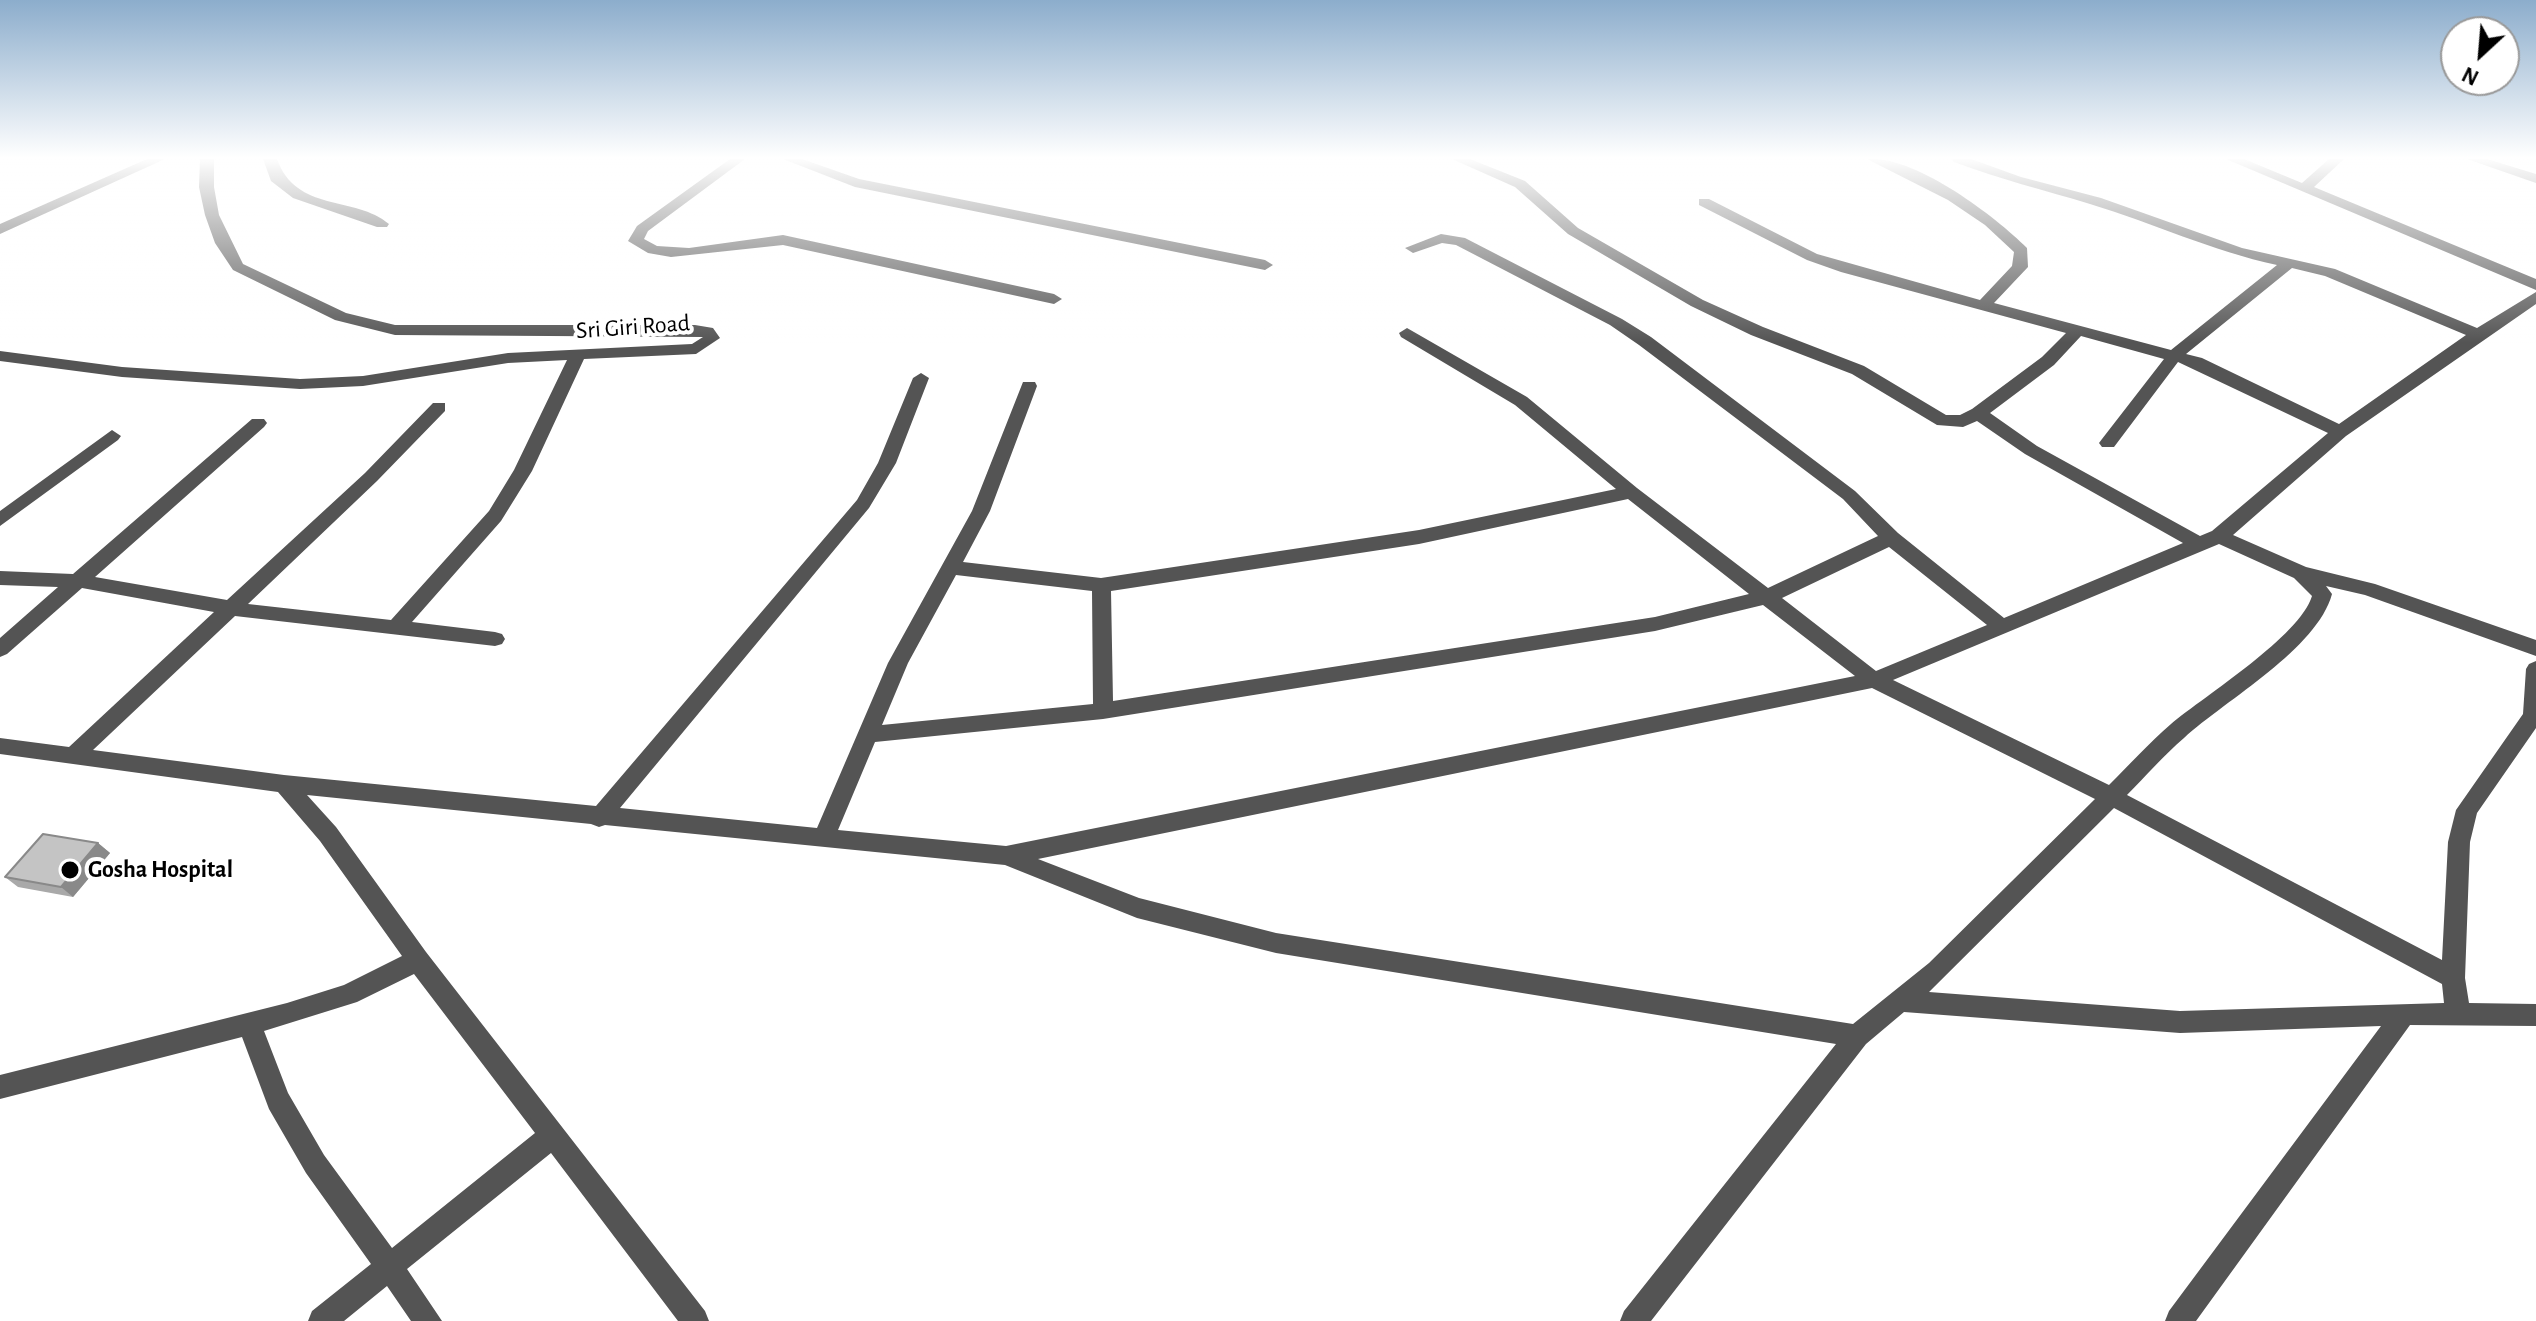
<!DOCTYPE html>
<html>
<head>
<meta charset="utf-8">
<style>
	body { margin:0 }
	#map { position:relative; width:2536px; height:1321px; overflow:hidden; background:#fff; font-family:"Alegreya Sans",sans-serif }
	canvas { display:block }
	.north { position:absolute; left:2440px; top:16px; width:80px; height:80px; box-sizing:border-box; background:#fff; border:2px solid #999; border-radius:50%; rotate:206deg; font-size:22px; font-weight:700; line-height:32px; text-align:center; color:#000 }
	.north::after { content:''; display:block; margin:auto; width:28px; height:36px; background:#000; clip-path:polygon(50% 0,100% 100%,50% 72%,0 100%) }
</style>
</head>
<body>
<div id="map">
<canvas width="2536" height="1321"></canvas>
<div class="north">N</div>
</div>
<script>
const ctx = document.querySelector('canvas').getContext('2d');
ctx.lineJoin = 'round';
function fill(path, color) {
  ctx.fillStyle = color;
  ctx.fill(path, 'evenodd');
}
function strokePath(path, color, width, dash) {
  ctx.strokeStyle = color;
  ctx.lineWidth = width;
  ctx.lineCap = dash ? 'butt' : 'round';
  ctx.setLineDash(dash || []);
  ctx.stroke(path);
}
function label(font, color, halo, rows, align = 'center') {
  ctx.font = font + ' "Alegreya Sans",sans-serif';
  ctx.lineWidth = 8;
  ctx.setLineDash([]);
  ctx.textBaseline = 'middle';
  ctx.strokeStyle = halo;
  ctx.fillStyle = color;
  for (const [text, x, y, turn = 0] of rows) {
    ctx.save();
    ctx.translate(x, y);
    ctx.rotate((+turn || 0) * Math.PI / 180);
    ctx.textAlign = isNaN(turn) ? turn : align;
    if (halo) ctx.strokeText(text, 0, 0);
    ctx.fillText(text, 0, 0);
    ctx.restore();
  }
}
fill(new Path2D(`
	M147,159H165L0,234V224Z
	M200,159H214V187L219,215L243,264L346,313L395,325H695L713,328L720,338L696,354L584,359L532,471L501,521L412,622L495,632L502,634L505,639L502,644L495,646L235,616L93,750L284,775L596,806L857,500L878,463L913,378L921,373L929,378L896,463L869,508L620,808L817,828L888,663L972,511L1023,382H1035L1037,386L990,511L963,562L1101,578L1419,530L1616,489L1515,405L1401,337L1399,333L1407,328L1527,397L1637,488L1768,588L1878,536L1843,499L1639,345L1610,325L1456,245L1442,243L1413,253L1405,248L1441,234L1465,238L1622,319L1651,337L1855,491L1898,533L2004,618L2183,543L2025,454L1977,421L1963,427L1937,425L1852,374L1751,335L1691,306L1568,234L1515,187L1452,159H1470L1525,181L1578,228L1703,300L1763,327L1864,366L1946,415H1960L1972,409L2042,357L2066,333L1841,272L1807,260L1699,205V199H1709L1817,254L1980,300L2012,266L2014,252L1985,225L1948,200L1867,159C1914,155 1994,215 2027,248L2028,267L1994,303L2171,350L2277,265C2212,251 2153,223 2090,204C2044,190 1999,179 1954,162L1952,159H1971L2021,177L2101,198L2242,248L2335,269L2477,328L2536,292V304L2346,436L2233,535L2306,567L2375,584L2536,640V656L2365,595L2326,586L2332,594C2317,649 2227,699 2184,738C2164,755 2146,776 2127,795L2442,960L2448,842L2456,810L2523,714L2526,669L2529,664L2536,661V728L2477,813L2470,842L2465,978L2469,1003L2536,1004V1026L2410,1025L2196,1321H2165L2169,1311L2381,1026L2180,1033L1904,1012L1866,1044L1651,1321H1620L1624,1311L1836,1044L1276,953L1137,918L1005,865L605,825L599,827L591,824L307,795L336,827L426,952L705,1311L709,1321H678L551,1153L407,1269L442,1321H411L387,1286L344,1321H308L312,1311L371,1264L306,1173L269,1109L242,1037L0,1099V1075L287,1003L344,985L402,956L320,841L278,792L0,754V738L69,747L214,612L82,588L7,654L0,657V638L58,587L0,585V571L73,574L252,419H264L267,423L264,427L95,577L227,600L365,473L433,403H445V411L377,481L248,604L391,620L489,511L514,470L567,360L508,363L363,386L300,389L122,377L0,361V351L122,367L300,379L363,376L508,353L692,344L703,337L395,335L335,320L233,270L215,243L205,215L199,187ZM2292,268L2325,276L2466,335L2339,424L2202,358L2186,354ZM2081,336L2164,359L2102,439L2099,443L2102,447H2114L2178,362L2328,433L2212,531L2200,536L2037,446L1990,413L2054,365ZM1628,499L1749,594L1655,617L1113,701L1111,591L1419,544ZM2219,544L2294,578L2312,596C2300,636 2206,695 2171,724C2149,743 2129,765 2109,785L1893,680ZM1889,547L1987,625L1876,671L1782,598ZM956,575L1092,591L1093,704L882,725L908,663ZM1763,605L1855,676L1006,846L838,830L875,742L1103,719L1655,631ZM1872,688L2095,799L1929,963L1853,1024L1276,933L1139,898L1038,859ZM2114,808L2442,984L2444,1003L2180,1011L1929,992ZM414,974L535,1133L392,1248L324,1155L288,1093L264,1031L357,1002Z
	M263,159H277C296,213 355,195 389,224L387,227H377L293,198L271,181Z
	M730,159H745L648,231L644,239L657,246L689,248L783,235L1054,294L1062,299L1054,304L783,245L671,257L648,253L628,241L637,226Z
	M783,159H802L859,179L1265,260L1273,265L1265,270L855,187Z
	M2226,159H2244L2302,183L2329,159H2344L2314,187L2536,279V290Z
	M2467,159H2487L2536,174V183Z
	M112,430L121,436L118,440L0,526V511Z`), '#545454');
fill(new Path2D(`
	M98,843L110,853L73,897L18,887L5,877Z`), '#a9a9a9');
fill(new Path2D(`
	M98,843L110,853L73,897L61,887Z`), '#898989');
const building = new Path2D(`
	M43,834L98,843L61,887L5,877Z`);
fill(building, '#c4c4c4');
strokePath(building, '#898989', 2);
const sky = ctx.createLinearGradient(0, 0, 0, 343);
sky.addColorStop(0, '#8cadcc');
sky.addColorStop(0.46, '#fff');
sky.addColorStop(1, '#ffffff00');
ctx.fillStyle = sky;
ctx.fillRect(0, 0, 2536, 343);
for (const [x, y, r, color] of [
	[70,870,10,"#000"]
]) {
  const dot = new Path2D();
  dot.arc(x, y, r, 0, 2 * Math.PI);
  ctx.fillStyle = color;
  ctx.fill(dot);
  strokePath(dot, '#fff', 3);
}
label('24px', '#000', '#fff', [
	["Sri Giri Road",633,327,-4]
]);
label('bold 24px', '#000', '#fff', [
	["Gosha Hospital",88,870]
], 'left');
</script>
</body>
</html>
